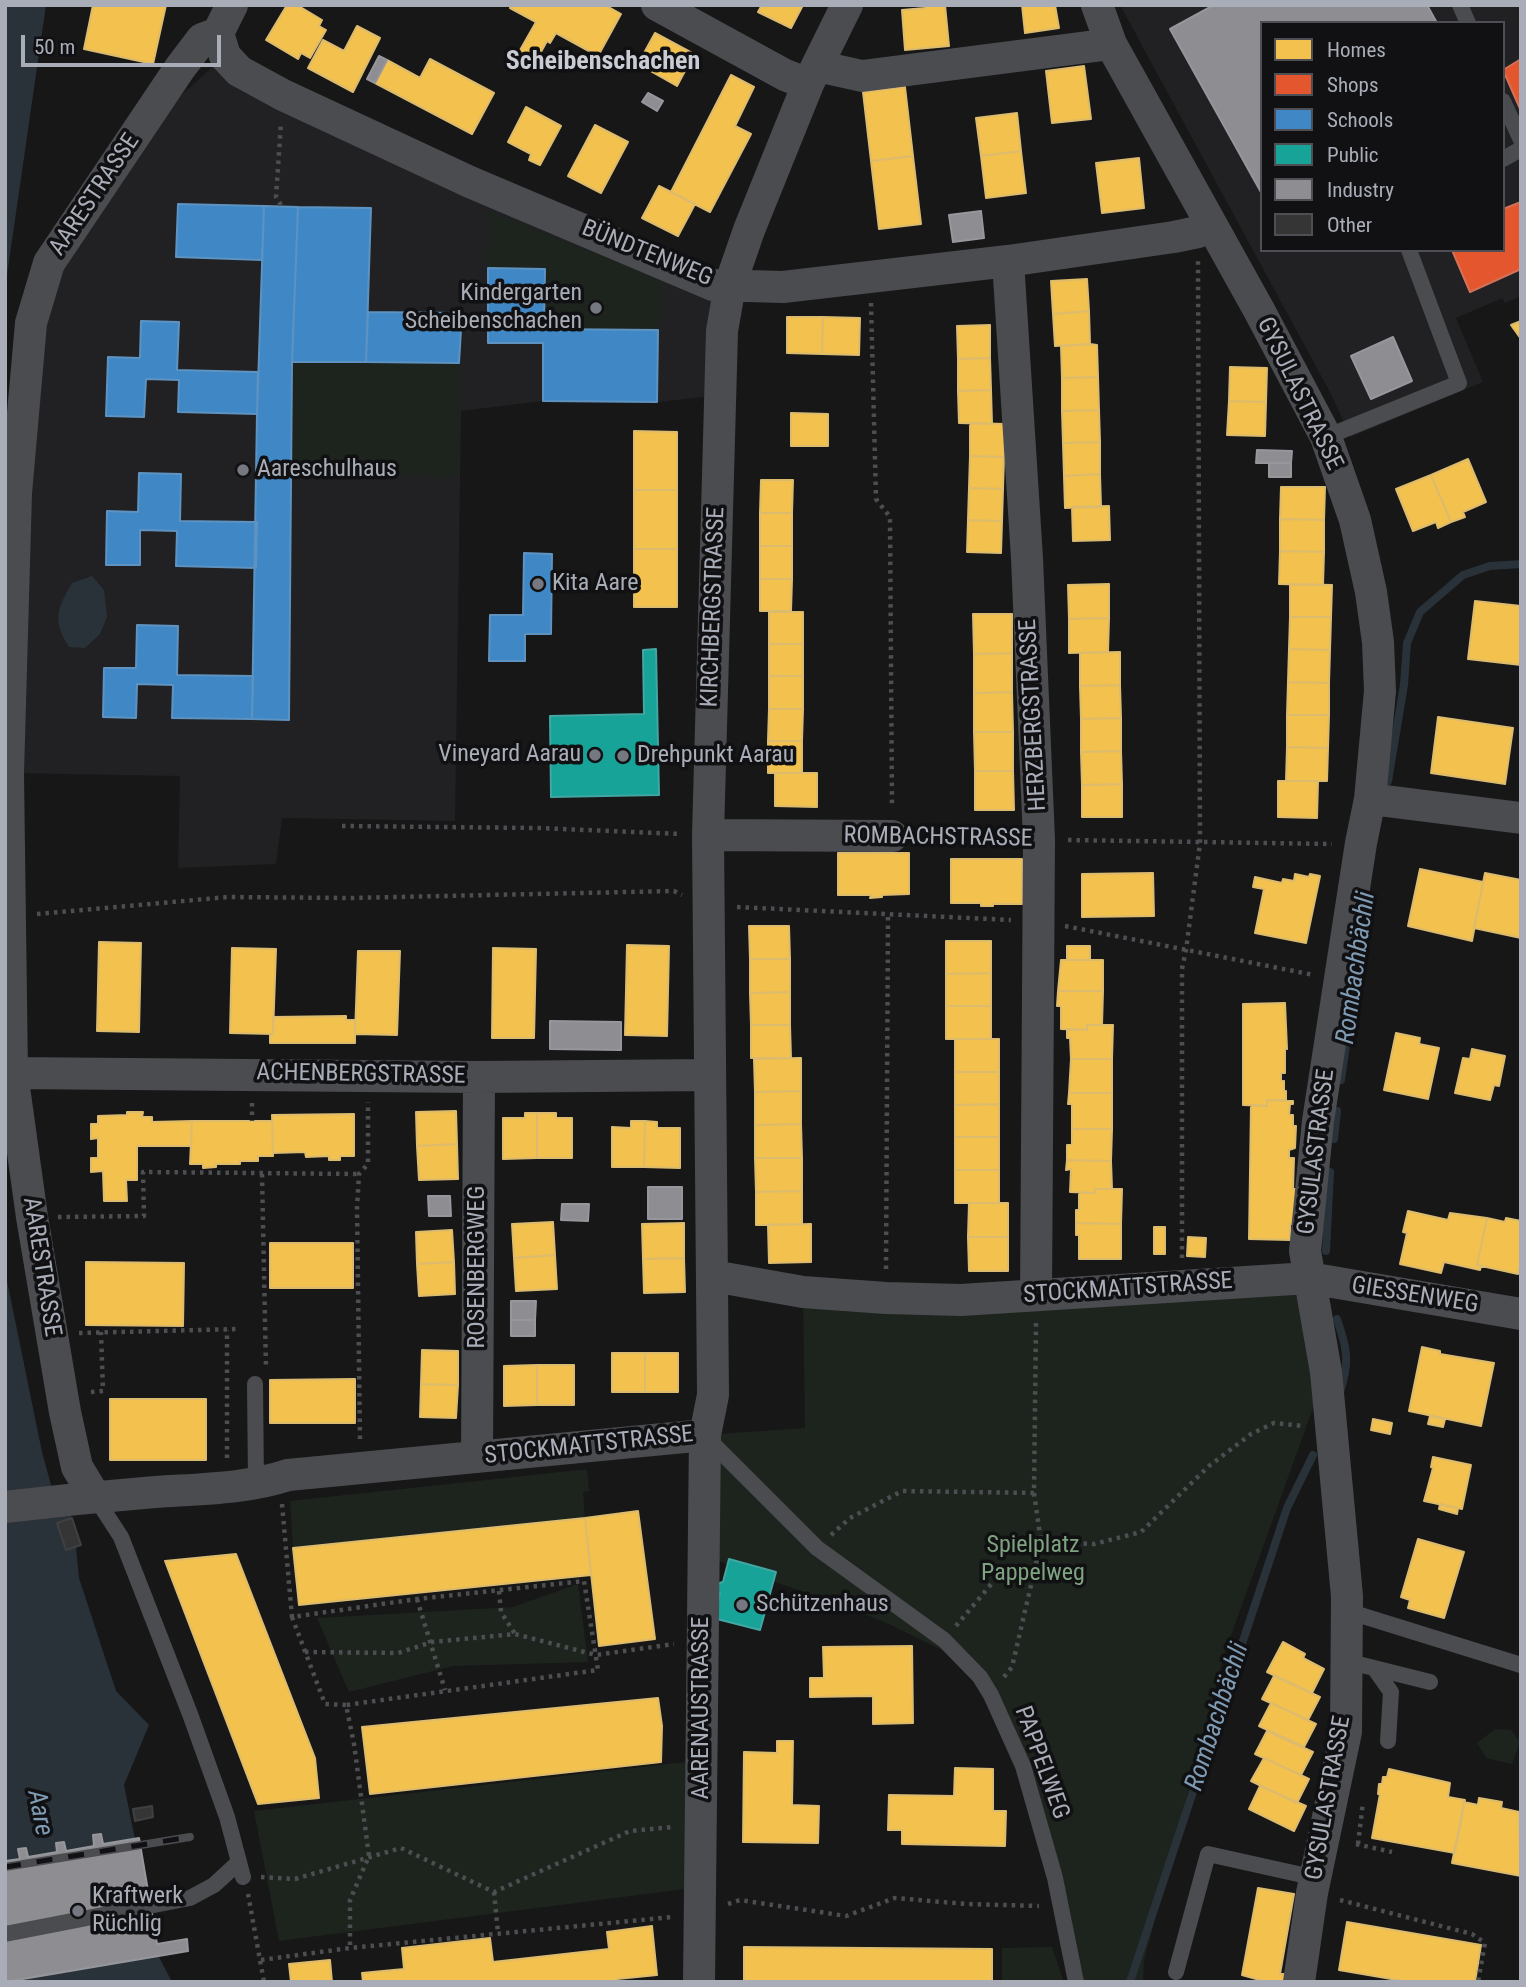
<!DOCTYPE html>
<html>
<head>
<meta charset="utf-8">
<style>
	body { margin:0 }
	#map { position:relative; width:1526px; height:1987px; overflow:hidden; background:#171717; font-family:"Roboto Condensed",sans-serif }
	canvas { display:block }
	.frame { position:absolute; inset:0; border:7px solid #a8adb8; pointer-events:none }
	.legend { position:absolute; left:1260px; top:21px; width:245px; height:231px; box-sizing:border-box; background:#111113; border:2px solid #4d4f55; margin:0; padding:9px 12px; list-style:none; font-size:21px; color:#a8adb8 }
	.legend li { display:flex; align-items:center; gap:14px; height:35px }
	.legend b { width:35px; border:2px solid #4d4f55 }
	.scale { position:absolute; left:21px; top:35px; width:200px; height:32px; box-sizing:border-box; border:4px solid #a8adb8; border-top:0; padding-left:9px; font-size:21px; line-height:24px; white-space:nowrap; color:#a8adb8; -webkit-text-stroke:5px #111113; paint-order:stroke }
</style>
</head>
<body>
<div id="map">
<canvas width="1526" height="1987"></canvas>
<div class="frame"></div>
<ul class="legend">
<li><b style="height:19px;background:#f2c14e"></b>Homes</li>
<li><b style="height:19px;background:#e4572e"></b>Shops</li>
<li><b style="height:19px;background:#3f88c5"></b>Schools</li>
<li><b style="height:19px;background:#17a398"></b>Public</li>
<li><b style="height:19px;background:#8d8d92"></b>Industry</li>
<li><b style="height:19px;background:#353536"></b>Other</li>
</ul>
<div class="scale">50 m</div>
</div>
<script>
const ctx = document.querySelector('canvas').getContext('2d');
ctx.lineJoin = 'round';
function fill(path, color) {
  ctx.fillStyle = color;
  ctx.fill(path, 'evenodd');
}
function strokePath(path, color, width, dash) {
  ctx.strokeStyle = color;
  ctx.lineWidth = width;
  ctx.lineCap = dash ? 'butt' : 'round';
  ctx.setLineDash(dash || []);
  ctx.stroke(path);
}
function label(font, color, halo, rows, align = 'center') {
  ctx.font = font + ' "Roboto Condensed",sans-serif';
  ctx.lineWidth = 7;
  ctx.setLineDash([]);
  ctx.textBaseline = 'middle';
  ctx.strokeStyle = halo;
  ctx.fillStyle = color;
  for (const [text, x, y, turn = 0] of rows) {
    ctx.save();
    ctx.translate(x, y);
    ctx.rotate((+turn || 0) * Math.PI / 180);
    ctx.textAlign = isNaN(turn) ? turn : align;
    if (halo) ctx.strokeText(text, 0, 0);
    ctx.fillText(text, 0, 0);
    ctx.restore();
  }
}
fill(new Path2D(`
	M1120,5H1521V296L1505,303L1502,298L1456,318L1483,382L1351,437L1331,394ZM1262,23H1503V250H1262Z
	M225,56L713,285L721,395L657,402L543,401L461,411L455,821L282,818L276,864L178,868L180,776L8,773L42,332L58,273L170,105Z`), '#212123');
fill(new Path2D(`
	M489,211L663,281L658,330L544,329V269L488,268Z
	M292,362L459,363L457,477L291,471Z
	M1309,1278L1326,1372L1224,1655L1144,1961L1143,1982H1076L1023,1766L965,1661L880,1620L704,1556L705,1435L805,1428L803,1292Z
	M579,1470H587L589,1491L583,1492L585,1518L293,1548L290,1501Z
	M578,1584L588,1662L453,1666L349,1692L317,1618L513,1607Z
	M1495,1729L1511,1730L1520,1742L1512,1764L1486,1758L1477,1743Z
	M686,1762L685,1889L279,1941L254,1811Z
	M1052,1947L1064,1982H1002V1948Z`), '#1d241e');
fill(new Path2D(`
	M5,5H46L5,289Z
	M92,576L104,590L107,617L100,634L85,648L69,647C52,620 57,609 72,583Z
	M5,1271L42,1452L51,1485L72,1518L57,1523L66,1550L76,1547L79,1578L116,1691L149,1725L124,1785L159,1957L172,1982H5Z`), '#2a3239');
const homes = new Path2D(`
	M93,5H166L153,64L84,49Z
	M287,5H297L322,20L319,26L326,30L310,58L301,53L298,59L266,40Z
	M511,5H605L621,14L598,56L556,33L550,43L547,41L536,61L519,52L536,22L510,8Z
	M762,5H803L791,28L758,12Z
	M925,5H945L949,46L905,50L902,10L925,8Z
	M1022,5H1055L1059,28L1025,33Z
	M357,26L380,38L353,92L308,68L323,40L344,51Z
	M655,33L694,54L677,86L638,64Z
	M430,59L494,93L472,134L375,83L387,60L420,78Z
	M1084,66L1091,119L1052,123L1046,71Z
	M731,75L754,87L735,126L751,134L710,212L671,192Z
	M905,87L913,156L871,161L863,92Z
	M526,107L561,126L540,165L529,160L531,154L508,142Z
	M1017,113L1021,151L981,156L976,118Z
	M595,125L628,142L601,193L568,176Z
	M1021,151L1026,193L986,198L981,156Z
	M913,156L921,224L879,229L871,161Z
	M1139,158L1144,208L1102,213L1096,163Z
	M659,186L695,204L678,236L642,218Z
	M1087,279L1089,311L1053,314L1051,281Z
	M1089,311L1090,344L1055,346L1053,314Z
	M787,317H823L822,354L787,353Z
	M823,317L860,318L859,355L822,354Z
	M1521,321V339L1511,325Z
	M990,325V358L958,359L957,326Z
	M1090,344L1097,345L1098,377L1062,378L1061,346Z
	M990,358L991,390L958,391V359Z
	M1230,367L1267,368L1266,402L1229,401Z
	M1098,377L1099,410L1062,411V378Z
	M991,390L992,424L959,423L958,391Z
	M1229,401L1266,402L1265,436L1227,435Z
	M1099,410L1100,442L1063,443L1062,411Z
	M791,413L828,414V446H791Z
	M970,423L1005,424L1004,457L970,456Z
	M634,431L677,432V490H634Z
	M1100,442V474L1064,476L1063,443Z
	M970,456L1004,457L1003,489L969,488Z
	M1468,459L1486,502L1463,512L1465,517L1451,522L1431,475Z
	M1100,474L1101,507L1065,508L1064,476Z
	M1431,475L1451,522L1438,528L1436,522L1413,531L1396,489Z
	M761,480H793L792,513H760Z
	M1281,487H1325L1324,520L1280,519Z
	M969,488L1003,489L1002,521L968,520Z
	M634,490H677V549H634Z
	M1109,506L1110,540L1073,541L1072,507Z
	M760,513H792V546H760Z
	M1280,519L1324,520V552L1280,551Z
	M968,520L1002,521L1001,553L967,552Z
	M760,546H792V579H760Z
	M634,549H677V607H634Z
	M1280,551L1324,552L1323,585L1279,584Z
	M760,579H792L791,611H760Z
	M1109,584V618L1069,619L1068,585Z
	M1290,584L1332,585L1331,617H1290Z
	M1475,601L1521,606V665L1468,659Z
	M769,612H803V644H769Z
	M973,614H1012V653L974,654Z
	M1290,617H1331L1330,650L1289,649Z
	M1109,618L1108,652L1069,653V619Z
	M769,644H803V676H769Z
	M1289,649L1330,650L1329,683L1288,682Z
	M1120,652V685L1080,686V653Z
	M1012,653V692L974,693V654Z
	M769,676H803V709H769Z
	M1288,682L1329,683V715H1287Z
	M1120,685L1121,718L1081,719L1080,686Z
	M1012,692L1013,732H974V693Z
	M769,709H803L802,741H768Z
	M1287,715H1329L1328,748L1287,747Z
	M1438,717L1513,728L1505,784L1431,773Z
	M1121,718V751L1081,752V719Z
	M974,732H1013V771H975Z
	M768,741H802V773H768Z
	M1287,747L1328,748L1327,781H1286Z
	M1121,751L1122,784L1082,785L1081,752Z
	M975,771H1013L1014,810H975Z
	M775,773H817V807L775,806Z
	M1278,781H1318L1317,818L1278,817Z
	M1122,784V817H1082V785Z
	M838,853H909V894L882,895V897L870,898L871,895H838Z
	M951,859H1022V904H993V906H981V903H951Z
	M1420,869L1483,882L1472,941L1408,926Z
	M1153,873L1154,916L1082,917V874Z
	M1485,873L1521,880V938L1474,928Z
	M1295,874L1309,877L1310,874L1320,876L1306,943L1255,933L1264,889L1253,887L1255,877L1282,883L1283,879L1294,881Z
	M749,926H789L790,959H750Z
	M946,941H991V973L946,974Z
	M99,942L141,943L139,1032L97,1031Z
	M627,945L669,946L667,1036L625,1035Z
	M1067,946H1090V960H1067Z
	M232,948L276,949L273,1034L230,1033Z
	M493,948L536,949L534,1038H492Z
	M358,951H400L397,1035L355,1034Z
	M750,959H790V992L750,993Z
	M1061,960H1103V991H1058Z
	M991,973V1006H946V974Z
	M1058,991H1103L1102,1025H1087V1030L1061,1029V1006H1057Z
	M790,992V1025H751L750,993Z
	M1285,1003L1287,1049H1285V1073H1281V1081H1284V1091H1286V1100H1267V1106L1243,1105V1004Z
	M946,1006H991V1039H946Z
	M346,1016V1020H355V1043H270V1035L273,1034V1017Z
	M751,1025H790L791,1058H751Z
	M1087,1025H1113L1112,1059H1071L1070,1038H1067V1029L1087,1030Z
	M1396,1033L1420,1038L1419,1044L1439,1048L1428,1099L1384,1090Z
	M955,1039H999V1072H955Z
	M1472,1049L1505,1056L1499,1086L1494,1085L1490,1100L1455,1093L1463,1058L1470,1059Z
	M801,1058V1091L755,1092L754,1059Z
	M1071,1059H1112V1093H1069Z
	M955,1072H999V1104L955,1105Z
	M801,1091V1124L755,1125V1092Z
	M1069,1093H1112V1129H1072V1104H1068Z
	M1267,1100L1293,1101V1104H1290L1289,1115H1293V1126H1296L1295,1148L1289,1150V1158H1294L1293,1189H1297L1293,1224H1290V1240L1249,1239L1251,1105L1267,1106Z
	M999,1104V1137H955V1105Z
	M456,1111L457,1144L417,1146L416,1112Z
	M127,1112H143L142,1117H152V1122L192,1121L191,1146H137V1180H126L127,1201H104L103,1171L91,1172V1158H98V1138L91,1139V1124H98V1116L127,1115Z
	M525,1113H537V1158L503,1159V1118H525Z
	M537,1113H556V1118H572V1158H537Z
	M354,1114V1156H340V1160H329V1156L306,1157L305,1152L273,1153L272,1115Z
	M192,1121H272L273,1156H258V1161H240V1164H216V1167L203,1168V1164H190Z
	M631,1121H645L644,1167H612V1127L631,1128Z
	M645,1121L657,1122V1128H680V1168L644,1167Z
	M801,1124L802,1158H755V1125Z
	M1072,1129H1112L1111,1161L1067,1160V1145H1072Z
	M955,1137H999V1170H955Z
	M457,1144L458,1179L419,1180L417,1146Z
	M755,1158H802V1191L756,1192Z
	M1067,1160L1111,1161L1112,1189H1095V1193L1070,1192L1071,1169L1066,1170Z
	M955,1170H999V1203H955Z
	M1095,1189H1122L1121,1224L1076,1223V1210H1079V1193H1095Z
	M802,1191V1224L756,1225V1192Z
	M969,1203H1008V1237H968Z
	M1408,1211L1448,1220L1450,1213L1487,1218L1477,1265L1481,1266L1480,1270L1444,1262L1441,1273L1400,1264L1407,1233L1403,1232Z
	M1487,1218L1505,1222L1506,1218L1521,1221V1261L1518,1274L1477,1265Z
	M553,1222L555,1255L514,1258L512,1224Z
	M684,1223V1258L643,1259L642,1224Z
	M1076,1223L1121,1224V1259H1079V1235H1076Z
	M811,1224V1262L769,1263L768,1225Z
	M1154,1227H1165V1254H1154Z
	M452,1230L454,1262L417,1264L416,1232Z
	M968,1237H1008V1271H969Z
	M1188,1237L1206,1238L1205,1257L1187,1256Z
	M270,1243H353V1288H270Z
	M555,1255L557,1289L516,1291L514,1258Z
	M684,1258L685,1292L644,1293L643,1259Z
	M86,1262L184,1263L183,1326L86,1325Z
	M454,1262L455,1294L419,1296L417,1264Z
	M1422,1347L1440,1351V1354L1494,1363L1481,1426L1409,1411Z
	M422,1350L458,1351V1385L421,1384Z
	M612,1353H645V1392H612Z
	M645,1353H678V1392H645Z
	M537,1365H574V1405H537Z
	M537,1365V1405L504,1406V1366Z
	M355,1379V1423H270V1380Z
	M421,1384L458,1385L456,1418L420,1417Z
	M110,1399H206V1460H110Z
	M1430,1416L1445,1419L1443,1427L1428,1424Z
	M1373,1419L1392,1423L1390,1434L1371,1430Z
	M1433,1457L1471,1465L1462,1509L1424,1501L1433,1468L1431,1467Z
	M1440,1504L1458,1508L1457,1514L1439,1509Z
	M638,1511L655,1639L599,1646L585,1518Z
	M585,1518L591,1575L299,1605L293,1548Z
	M1418,1539L1464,1552L1444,1618L1408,1608L1410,1600L1401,1597Z
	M236,1554L315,1758L319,1798L258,1804L165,1561Z
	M1283,1642L1305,1654L1303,1658L1324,1669L1312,1693L1267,1672Z
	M912,1646L913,1723L873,1724V1696L810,1697V1678H824L823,1647Z
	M1274,1676L1320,1697L1308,1720L1262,1699Z
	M658,1698L662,1726L661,1762L370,1794L362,1727Z
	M1271,1703L1316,1724L1304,1747L1259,1726Z
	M1267,1731L1313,1752L1301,1775L1255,1754Z
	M777,1741H793L792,1805L819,1806L818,1843L743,1842L744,1752L777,1753Z
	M1264,1758L1309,1779L1297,1803L1251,1781Z
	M955,1768L993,1769V1811H1006L1005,1846L902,1844V1830H888L889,1795L954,1796Z
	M1389,1769L1450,1783L1448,1797L1465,1800L1455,1853L1372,1838L1380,1794H1378L1379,1784H1382L1383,1777H1387Z
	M1260,1786L1306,1806L1294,1831L1249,1809Z
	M1479,1798L1502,1802L1501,1808L1519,1812L1521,1876L1452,1863L1464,1802L1478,1805Z
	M1258,1888L1294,1894L1280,1974H1286L1284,1982H1267L1242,1975Z
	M1347,1922L1481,1945L1475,1982H1409L1339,1970Z
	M652,1926L657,1975L617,1979V1982H363L362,1973L404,1969L402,1948L490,1938L493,1962L609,1949L607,1932Z
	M744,1947L992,1949V1982H744Z
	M330,1960L332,1982H291L289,1964Z`);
fill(homes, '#f2c14e');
strokePath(homes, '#dcbb6e', 2);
const shops = new Path2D(`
	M1521,59V111L1503,70Z
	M1521,202V269L1470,292L1452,250H1503V209Z`);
fill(shops, '#e4572e');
strokePath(shops, '#d27157', 2);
const schools = new Path2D(`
	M178,204L264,206L262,260L176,257Z
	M264,206L298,207L292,362L289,720L252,719L257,414Z
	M298,207L371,208L366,362H292Z
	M488,268L545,269L544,329L658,330L657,402L543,401V343H488Z
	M368,312L462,313L459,363L366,362Z
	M141,321L179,322L177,370L258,372L257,414L178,412L179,380L146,379L144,417L106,416L108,357L140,358Z
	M139,473L181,474L180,521L257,522L256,568L176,566L177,531L140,530V565H106L107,511L138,512Z
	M524,553L552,554L551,634H525V661H489L490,615H523Z
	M137,625L178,626L177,675L253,676L252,719L172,718L173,685L137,684L136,718L103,717L104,668H136Z`);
fill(schools, '#3f88c5');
strokePath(schools, '#5e93c1', 2);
const public = new Path2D(`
	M656,649L659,795L551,797L550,716L644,714L643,650Z
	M729,1559L776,1572L760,1630L713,1618L720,1593L716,1590L719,1583L723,1582Z`);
fill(public, '#17a398');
strokePath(public, '#42a6a2', 2);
const industry = new Path2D(`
	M1214,5H1427L1437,23H1262V194L1170,29Z
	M379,56L387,60L375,83L367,79Z
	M648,93L663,101L657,111L642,102Z
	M981,211L984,238L953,242L949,215Z
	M1393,337L1412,381L1371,399L1351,356Z
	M1257,450L1292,451L1291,463H1256Z
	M1269,463H1291V477H1269Z
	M550,1021L621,1022V1050L550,1049Z
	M648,1187H682V1219H648Z
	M428,1196H450L451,1216H429Z
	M562,1204H589L588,1221L561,1220Z
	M511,1301H536L535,1320H511Z
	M511,1320H535V1336H511Z
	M101,1834L103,1844L139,1838L157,1944L187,1939L188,1951L5,1982V1861L20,1859L18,1849L26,1848L28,1857L57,1852L56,1843L64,1842L66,1851L94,1846L93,1835Z`);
fill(industry, '#8d8d92');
strokePath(industry, '#95979d', 2);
strokePath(new Path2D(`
	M1388,781L1404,685L1407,643L1420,612L1463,575L1490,566L1521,564
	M1341,1080L1353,997
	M1334,1139L1337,1111
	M1326,1251L1330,1172
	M1337,1319C1347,1348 1350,1361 1340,1392
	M1130,1982L1287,1508L1313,1455`), '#2a3239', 8);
const building = new Path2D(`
	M72,1518L81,1545L66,1550L57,1523Z
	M152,1806L153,1817L135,1821L133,1809Z`);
fill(building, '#353536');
strokePath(building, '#3f4043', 2);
strokePath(new Path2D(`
	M281,205L276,197L281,123
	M871,303L876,499L890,517L892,807
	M342,826L539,828L680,834
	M917,837L1010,839
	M1068,840L1332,844
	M737,907L1011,920
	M37,914L228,897L350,898L674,891L682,895
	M1065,926L1314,975
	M252,1103V1121
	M262,1174L266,1369
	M58,1217L144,1216L143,1172L359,1174
	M1182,1258V969L1186,950L1200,843L1198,261
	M886,1269L888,915
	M79,1333L239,1329
	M91,1392L103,1391L101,1332
	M360,1439L357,1208L359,1174L368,1164V1102
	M227,1458V1330
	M282,1504L292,1617L417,1599L584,1581L598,1670L346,1705L354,1744L369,1856L350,1900V1948
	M831,1535L850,1518L902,1491L1034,1493
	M1041,1542L1094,1544L1141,1532L1209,1466L1251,1434L1274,1423L1303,1426
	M499,1591L501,1612L515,1634
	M417,1599L445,1690
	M292,1617L325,1704L346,1705
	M956,1626L1004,1569L1036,1566
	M305,1652L398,1653L432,1642L515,1634L596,1655L674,1644
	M1004,1677L1012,1667L1041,1542L1034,1493L1036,1322
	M1356,1844L1392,1852
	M1358,1844L1363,1802
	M261,1877L295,1879L401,1848L494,1892L630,1831L673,1827
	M494,1892L498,1933
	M248,1894L264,1982
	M1340,1900L1472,1934L1485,1943L1478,1982
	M728,1904L740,1900L846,1916L895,1898L966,1904L1039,1906
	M261,1960L350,1948L672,1917`), '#4d4e52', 4.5, [3.5, 5]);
strokePath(new Path2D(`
	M1460,5L1468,23
	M1503,101L1521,140
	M1503,159L1521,149
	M1326,437L1459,383L1409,250
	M255,1384L256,1483
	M706,1437L817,1548L944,1640L980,1677L991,1695L1023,1766L1055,1878L1076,1982
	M95,1497L121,1537L190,1714L227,1817L243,1877
	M1347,1611L1521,1665
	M1346,1661L1430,1682
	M1374,1668L1391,1692L1388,1741
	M5,1934L190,1898L214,1885L239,1862
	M1176,1972L1208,1854L1316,1878`), '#4b4c50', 16);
strokePath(new Path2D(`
	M657,5L785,75L808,84
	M1097,5L1111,44L1260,312L1326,437L1355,520L1371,592L1378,642L1380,691L1370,799L1361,843L1318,1121L1305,1251L1326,1372L1347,1596L1346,1732L1312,1893L1299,1982
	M218,33L225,56L239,71L283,95L470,182L713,285L783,287L1008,261L1174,237L1198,232L1210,223
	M817,66L862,76L1111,44
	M1008,261L1027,558L1039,840L1036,1295
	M1370,799L1521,818
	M708,835L892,836
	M12,1073L479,1077L709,1075
	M713,1276L803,1292L886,1298L961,1300L1309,1278L1521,1314
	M477,1457L479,1077
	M95,1497L77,1467L65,1412L32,1217L12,1073L8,773L16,493L31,323L49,263L180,68L202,39L218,33L232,5
	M5,1507C55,1501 105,1496 155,1492C199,1489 246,1489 288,1475L705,1435
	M699,1982L705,1435L713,1395L708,835L722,331L730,285L749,230L808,84L847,5`), '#4b4c50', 32);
const rail = new Path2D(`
	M5,1867L190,1837`);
strokePath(rail, '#4b4c4f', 8);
strokePath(rail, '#111113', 5, [16]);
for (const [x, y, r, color] of [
	[596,308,7,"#757880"],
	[243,470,7,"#757880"],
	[538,584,7,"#757880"],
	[595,755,7,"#757880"],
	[623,756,7,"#757880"],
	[742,1605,7,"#757880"],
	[78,1911,7,"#757880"]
]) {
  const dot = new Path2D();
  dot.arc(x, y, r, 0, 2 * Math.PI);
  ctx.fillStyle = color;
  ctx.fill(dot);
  strokePath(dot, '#111113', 2.5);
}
label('24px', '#a8adb8', '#111113', [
	["AARESTRASSE",95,195,-56],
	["BÜNDTENWEG",647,254,22],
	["GYSULASTRASSE",1299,394,64],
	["KIRCHBERGSTRASSE",714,607,-88],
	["HERZBERGSTRASSE",1034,715,-93],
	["ROMBACHSTRASSE",938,838,1],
	["ACHENBERGSTRASSE",361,1075,1],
	["GYSULASTRASSE",1317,1152,-83],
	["AARESTRASSE",41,1267,81],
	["ROSENBERGWEG",478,1267,-90],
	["STOCKMATTSTRASSE",1128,1289,-4],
	["GIESSENWEG",1415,1296,9],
	["STOCKMATTSTRASSE",589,1446,-6],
	["AARENAUSTRASSE",702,1708,-90],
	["PAPPELWEG",1041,1763,70],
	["GYSULASTRASSE",1329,1798,-80]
]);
label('24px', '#a8adb8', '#111113', [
	["Kindergarten",582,294,"right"],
	["Scheibenschachen",582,322,"right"],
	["Aareschulhaus",257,470],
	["Kita Aare",552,584],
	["Vineyard Aarau",581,755,"right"],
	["Drehpunkt Aarau",637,756],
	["Schützenhaus",756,1605],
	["Kraftwerk",92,1897],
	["Rüchlig",92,1925]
], 'left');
label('24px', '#7fa381', '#111113', [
	["Spielplatz",1033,1546],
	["Pappelweg",1033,1574]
]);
label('bold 26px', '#c9ccd4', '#111113', [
	["Scheibenschachen",603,62]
]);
label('italic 26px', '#7f9bb3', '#111113', [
	["Rombachbächli",1357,968,-82],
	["Rombachbächli",1218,1717,-72],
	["Aare",39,1813,79]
]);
</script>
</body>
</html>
